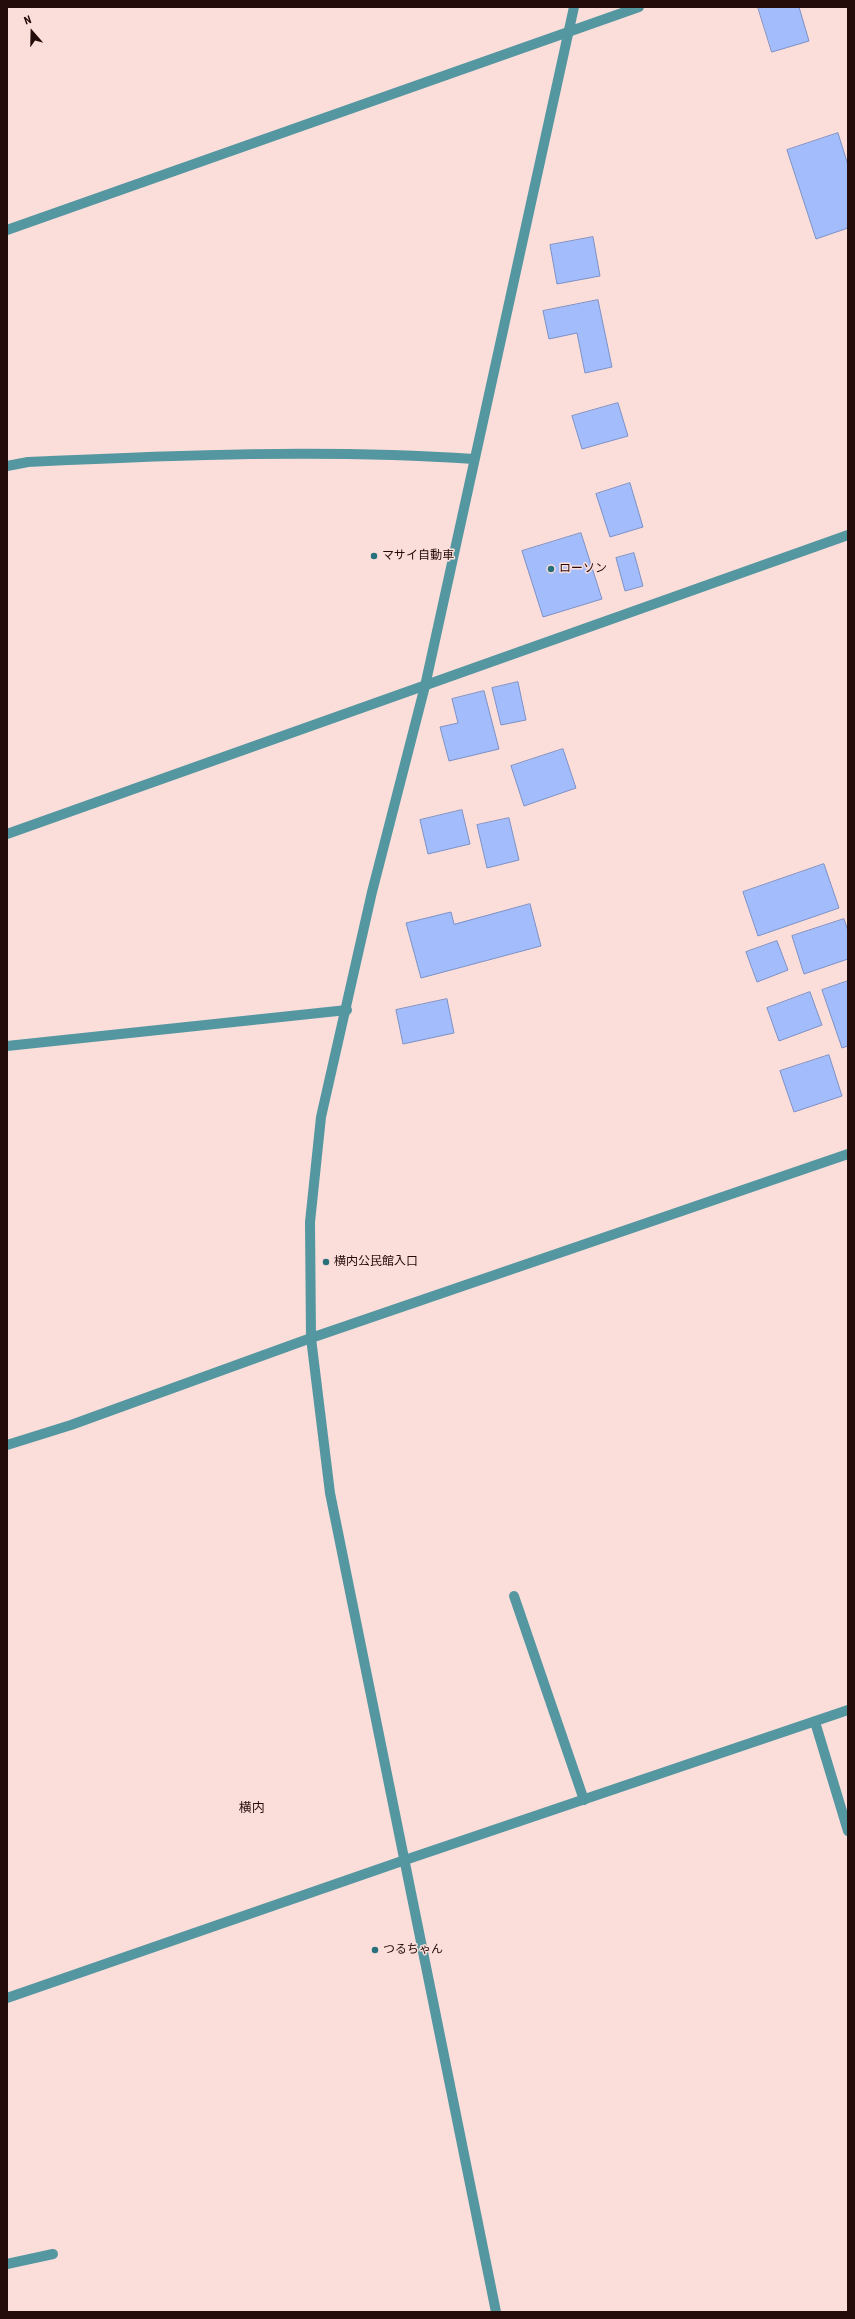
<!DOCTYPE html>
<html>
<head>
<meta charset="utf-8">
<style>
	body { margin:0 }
	#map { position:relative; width:855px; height:2319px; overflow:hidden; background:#fbdeda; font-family:"Roboto Condensed",sans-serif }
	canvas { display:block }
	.frame { position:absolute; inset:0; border:8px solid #240c0a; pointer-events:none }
	.north { position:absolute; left:12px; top:12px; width:40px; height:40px; -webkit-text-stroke:3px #fbdeda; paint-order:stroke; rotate:340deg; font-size:11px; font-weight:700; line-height:16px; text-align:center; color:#240c0a }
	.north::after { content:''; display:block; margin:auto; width:14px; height:18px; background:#240c0a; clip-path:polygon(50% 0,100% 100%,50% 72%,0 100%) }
</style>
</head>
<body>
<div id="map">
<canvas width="855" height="2319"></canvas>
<div class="frame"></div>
<div class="north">N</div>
</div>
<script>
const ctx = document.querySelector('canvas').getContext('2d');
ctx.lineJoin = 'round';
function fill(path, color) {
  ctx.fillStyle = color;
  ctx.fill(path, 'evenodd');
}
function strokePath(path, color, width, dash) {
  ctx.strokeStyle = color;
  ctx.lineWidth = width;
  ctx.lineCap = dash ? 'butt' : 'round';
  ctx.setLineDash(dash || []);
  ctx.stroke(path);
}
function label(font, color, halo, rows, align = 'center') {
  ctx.font = font + ' "Roboto Condensed","Noto Sans JP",sans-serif';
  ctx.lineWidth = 3;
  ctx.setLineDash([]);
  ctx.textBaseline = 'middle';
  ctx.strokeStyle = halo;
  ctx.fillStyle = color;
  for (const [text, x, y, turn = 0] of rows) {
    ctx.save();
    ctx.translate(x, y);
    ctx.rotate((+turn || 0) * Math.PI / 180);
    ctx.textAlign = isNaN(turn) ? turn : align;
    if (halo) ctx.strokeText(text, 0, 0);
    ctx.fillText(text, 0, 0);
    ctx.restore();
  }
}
const building = new Path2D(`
	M758,7H799L809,41L772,52Z
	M838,133L848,165V228L816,239L787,150Z
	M593,237L600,276L557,284L550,245Z
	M598,300L612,367L585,373L577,333L549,339L543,311Z
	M618,403L628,436L582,449L572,416Z
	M630,483L643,527L610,537L596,494Z
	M581,533L602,599L543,617L522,551Z
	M634,553L643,586L625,591L616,558Z
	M518,682L526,720L501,725L492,688Z
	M484,691L499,749L449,761L440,727L458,723L452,699Z
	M563,749L576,788L524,806L511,766Z
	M462,810L470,844L428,854L420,820Z
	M509,818L519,860L487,868L477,825Z
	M824,864L839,908L758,936L743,892Z
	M530,904L541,946L421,978L406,923L451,912L454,924Z
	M844,919L848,931V959L804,974L792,936Z
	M777,941L788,970L757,982L746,952Z
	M848,981V1046L842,1048L822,990Z
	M810,992L822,1025L779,1041L767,1008Z
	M447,999L454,1033L403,1044L396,1010Z
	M829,1055L842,1096L794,1112L780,1071Z`);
fill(building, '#a2bcfc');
strokePath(building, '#7c91c6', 1);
strokePath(new Path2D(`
	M7,2264L53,2254`), '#5497a1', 10);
strokePath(new Path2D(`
	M7,230L639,7
	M7,466L28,462C177,455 325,449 474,459
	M7,834L848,535
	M7,1046L347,1010
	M7,1445L71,1425L311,1338L848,1154
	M514,1596L584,1800
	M815,1722L848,1831
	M7,1998L405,1860`), '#5497a1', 10);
strokePath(new Path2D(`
	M405,1860L848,1710
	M496,2312L330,1493L311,1338L310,1222L321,1117L372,892L425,686L574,7`), '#5497a1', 10);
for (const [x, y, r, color] of [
	[374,556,4,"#28717a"],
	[551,569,4,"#28717a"],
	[326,1262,4,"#28717a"],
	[375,1950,4,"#28717a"]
]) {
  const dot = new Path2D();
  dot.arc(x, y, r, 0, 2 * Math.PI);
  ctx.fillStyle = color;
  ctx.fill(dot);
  strokePath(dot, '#fbdeda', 1.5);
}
label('12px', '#240c0a', '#fbdeda', [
	["マサイ自動車",382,556],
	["ローソン",559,569],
	["横内公民館入口",334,1262],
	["つるちゃん",383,1950]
], 'left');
label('13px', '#240c0a', '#fbdeda', [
	["横内",252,1809]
]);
</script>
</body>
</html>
